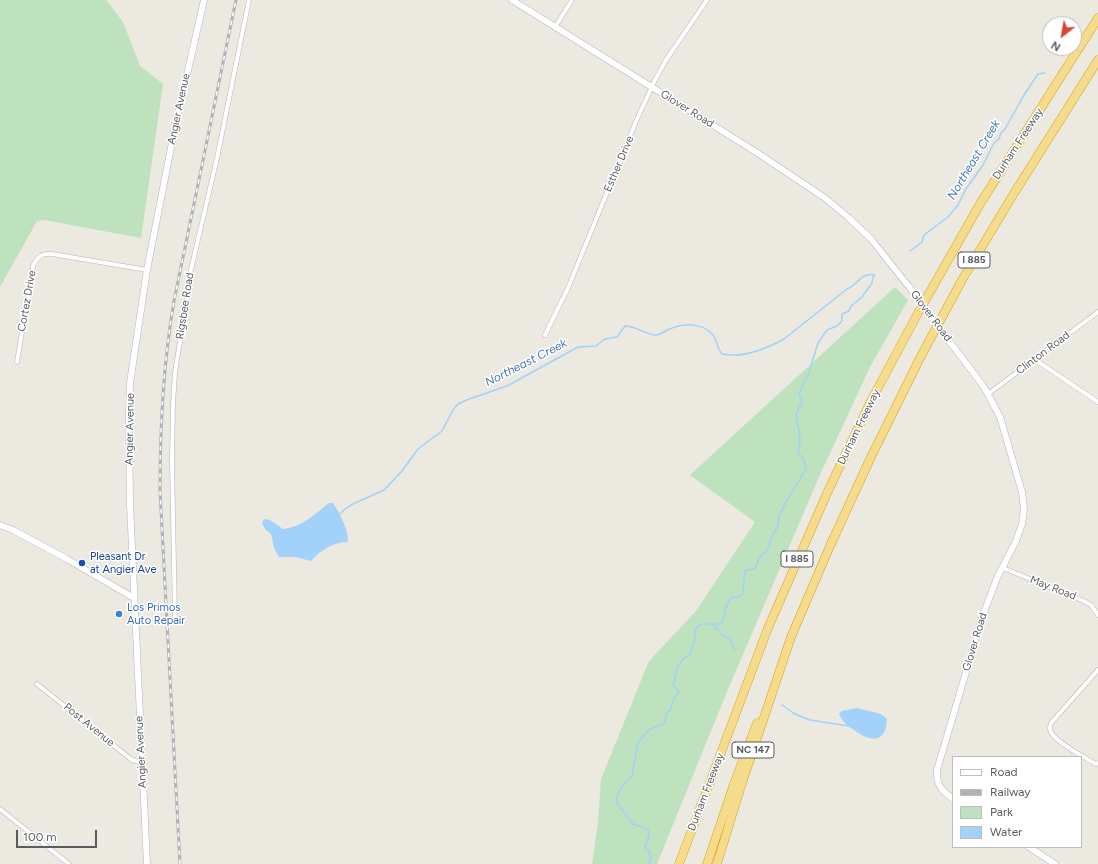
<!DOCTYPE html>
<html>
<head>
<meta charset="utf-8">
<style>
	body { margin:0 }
	#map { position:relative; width:1098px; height:864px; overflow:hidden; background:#ebe9e0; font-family:Figtree,sans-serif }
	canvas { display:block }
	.legend { position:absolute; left:952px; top:756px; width:130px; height:92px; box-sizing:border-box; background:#fff; border:1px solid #bdbebf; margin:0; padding:5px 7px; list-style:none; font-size:12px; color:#595c60 }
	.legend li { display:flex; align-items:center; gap:8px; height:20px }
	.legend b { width:20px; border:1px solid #bdbebf }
	.north { position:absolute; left:1042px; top:16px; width:40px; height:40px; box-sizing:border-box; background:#fff; border:1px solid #bdbebf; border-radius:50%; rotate:211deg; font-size:11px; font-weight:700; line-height:16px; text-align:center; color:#595c60 }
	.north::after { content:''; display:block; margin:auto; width:14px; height:18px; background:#dc4435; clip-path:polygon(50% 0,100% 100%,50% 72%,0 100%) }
	.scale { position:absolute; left:16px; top:830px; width:81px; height:18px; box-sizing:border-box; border:2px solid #595c60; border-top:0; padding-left:5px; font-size:12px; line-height:14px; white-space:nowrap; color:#595c60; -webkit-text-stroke:3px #fff; paint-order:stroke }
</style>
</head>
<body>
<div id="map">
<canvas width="1098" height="864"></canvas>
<ul class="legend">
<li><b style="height:5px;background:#fff"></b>Road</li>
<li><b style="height:5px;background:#b1b2b2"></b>Railway</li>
<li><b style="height:11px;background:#bee1be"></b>Park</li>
<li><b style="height:11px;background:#a2d2f9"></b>Water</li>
</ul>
<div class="north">N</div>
<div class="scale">100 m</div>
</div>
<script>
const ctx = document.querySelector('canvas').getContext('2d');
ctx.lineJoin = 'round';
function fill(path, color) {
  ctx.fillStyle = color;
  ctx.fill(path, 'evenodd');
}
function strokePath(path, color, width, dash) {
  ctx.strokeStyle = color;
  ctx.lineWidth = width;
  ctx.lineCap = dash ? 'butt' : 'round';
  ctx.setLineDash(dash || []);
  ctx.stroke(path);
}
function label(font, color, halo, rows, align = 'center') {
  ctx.font = font + ' Figtree,sans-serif';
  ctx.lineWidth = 3;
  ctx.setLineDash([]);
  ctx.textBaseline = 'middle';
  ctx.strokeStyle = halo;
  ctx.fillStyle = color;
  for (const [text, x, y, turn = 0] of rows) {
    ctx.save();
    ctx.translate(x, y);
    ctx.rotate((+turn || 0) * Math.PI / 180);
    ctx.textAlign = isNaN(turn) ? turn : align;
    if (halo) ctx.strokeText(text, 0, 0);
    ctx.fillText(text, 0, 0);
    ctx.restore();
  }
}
fill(new Path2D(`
	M0,0H106L123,22L140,66L163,84L141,238L44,220L37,221L0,287Z
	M895,287L908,300L870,367L819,477L726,694L657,864H592L598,823L601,779L649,661L696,611L755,522L690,475Z`), '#bee1be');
fill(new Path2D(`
	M329,503H333C340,514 348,528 348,542C334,542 320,550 311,561L295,557H279L274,548L271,534L265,529L262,523L264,519L270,520L283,529C302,527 315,514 329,503Z
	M857,708L881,714L887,719C886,744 870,742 854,730C848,726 842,722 839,714L842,711Z`), '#a2d2f9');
strokePath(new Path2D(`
	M910,251L922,242L924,235L948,217L958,205L966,189L983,165L994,143L999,139L1001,133L1005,129L1024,95L1038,74L1045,73
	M340,514L345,509L353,504L384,490L402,471L418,449L442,431L453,410L458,404L469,399L507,386L578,347L596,346L605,339L617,337L625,326C637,326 644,334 655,335C661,335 666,330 672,328C685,323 703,323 713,335C717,340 717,349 722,354C742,358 766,349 784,339L847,289C858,285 861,272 875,275L873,277L872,283L862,297L851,306L849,311L842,314V321L837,326L827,330L818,343L808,375L799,393L802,403L796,413C797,427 803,439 798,453L803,458L806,469L786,502L779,516L778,526L771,538L768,549L759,558L755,569L745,570L743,594L739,597H732C722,607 727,616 720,624H702L697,627L695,632V639L690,655L684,658L678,666L673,685L679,691L674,699L670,711L667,712L664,724L650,729L638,742L632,777L625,783L616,797L617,803L633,824L648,829L649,835L645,847L646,850L649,851L651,859L649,864
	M713,624L715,628L720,631L722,635L730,639L734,650
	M782,705L795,714L810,720L849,726`), '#a2d2f9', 1.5);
const street = new Path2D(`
	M555,27L572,0
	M545,335L568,288L637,119L655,80L666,60L707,0
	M1034,359L1098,402
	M17,362L33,266C37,257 42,253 52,254L147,270
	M988,394L1098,312
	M1003,568L1084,601L1091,605L1098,615
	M175,617L172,462L173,404L175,372L186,306L190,274L217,158L249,0
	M1098,670L1051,723C1050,726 1049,729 1051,732C1055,742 1086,758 1096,764L1098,763
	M37,684L132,760L142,763
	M0,809L69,864`);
const secondary = new Path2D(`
	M512,0L756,152L825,198L849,218L871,239L910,288
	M950,342L984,387L1000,417L1022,492L1024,509L1022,524L1016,541L997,578L982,618L937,770C936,785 942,791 953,799
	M0,525L13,530L67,559L134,598
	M1029,847L1055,864
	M147,864L130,505L129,414L130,383L147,270L174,132L204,0`);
const highway = new Path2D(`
	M679,864L768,628L828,491L871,401L918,313L980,204L1098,18
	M707,864L734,784L757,723
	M717,864L741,786L791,637L830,546L871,457L920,358L962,280L1013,195L1098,60`);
strokePath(street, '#b3b6ba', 5);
strokePath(secondary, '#b4b7bc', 7);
strokePath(highway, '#dc9e0f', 9);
strokePath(street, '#fff', 4);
strokePath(secondary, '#fff', 6);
strokePath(highway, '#f5dc8d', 8);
const rail = new Path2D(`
	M180,864L160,491C160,426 163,364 174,301L236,0`);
strokePath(rail, '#b1b2b2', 3);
strokePath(rail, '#fff', 1.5, [4.5]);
const secondaryBridge = new Path2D(`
	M910,288L950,342`);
strokePath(secondaryBridge, '#b4b7bc', 7, []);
strokePath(secondaryBridge, '#fff', 6);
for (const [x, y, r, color] of [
	[82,563,4,"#1a4fb4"],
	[119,614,4,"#3f7fe0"]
]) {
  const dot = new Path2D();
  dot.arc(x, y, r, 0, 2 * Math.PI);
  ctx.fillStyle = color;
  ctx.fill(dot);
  strokePath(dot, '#fff', 1.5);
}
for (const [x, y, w] of [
	[974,260,32],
	[797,559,32],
	[753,750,42]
]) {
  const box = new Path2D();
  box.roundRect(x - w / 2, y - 8, w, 16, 3);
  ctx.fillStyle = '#fff';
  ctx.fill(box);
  strokePath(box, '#595c60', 1);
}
label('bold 10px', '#595c60', null, [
	["I 885",974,260],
	["I 885",797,559],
	["NC 147",753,750]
]);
label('11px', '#595c60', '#fff', [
	["Angier Avenue",179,109,-78],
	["Glover Road",687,109,32],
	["Durham Freeway",1018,144,-57],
	["Esther Drive",619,164,-67],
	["Cortez Drive",27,301,-80],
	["Rigsbee Road",185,306,-81],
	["Glover Road",931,316,53],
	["Clinton Road",1043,353,-37],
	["Durham Freeway",859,427,-64],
	["Angier Avenue",130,429,-89],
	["May Road",1053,588,21],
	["Glover Road",975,642,-73],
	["Post Avenue",89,725,39],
	["Angier Avenue",141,752,-93],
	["Durham Freeway",706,792,-69]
]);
label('11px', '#164399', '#fff', [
	["Pleasant Dr",90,557],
	["at Angier Ave",90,570]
], 'left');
label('11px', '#366cbe', '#fff', [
	["Los Primos",127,608],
	["Auto Repair",127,621]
], 'left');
label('italic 12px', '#4579b1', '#fff', [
	["Northeast Creek",974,160,-59],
	["Northeast Creek",526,363,-27]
]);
</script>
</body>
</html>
